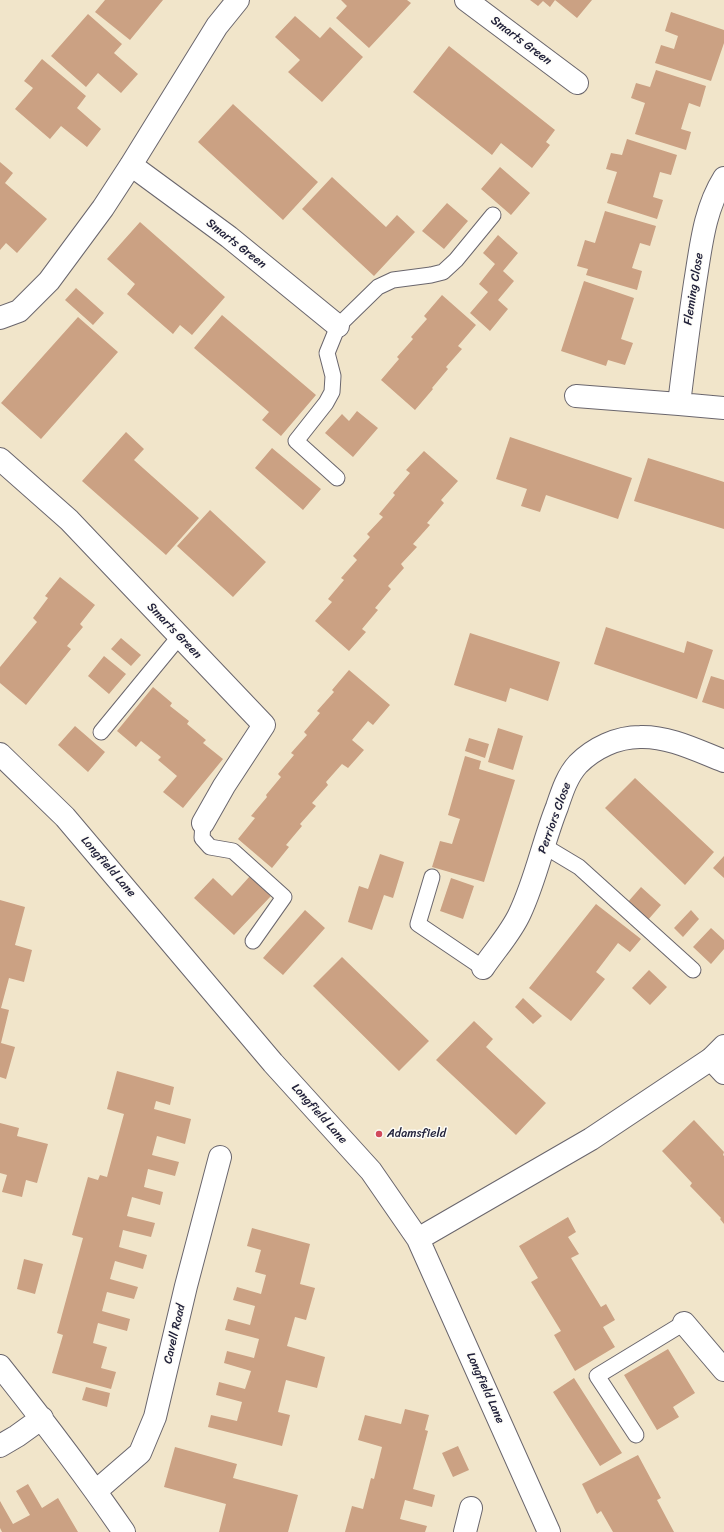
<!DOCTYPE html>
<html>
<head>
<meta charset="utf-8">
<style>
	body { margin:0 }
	canvas { display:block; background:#f1e5ca }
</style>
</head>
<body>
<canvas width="724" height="1532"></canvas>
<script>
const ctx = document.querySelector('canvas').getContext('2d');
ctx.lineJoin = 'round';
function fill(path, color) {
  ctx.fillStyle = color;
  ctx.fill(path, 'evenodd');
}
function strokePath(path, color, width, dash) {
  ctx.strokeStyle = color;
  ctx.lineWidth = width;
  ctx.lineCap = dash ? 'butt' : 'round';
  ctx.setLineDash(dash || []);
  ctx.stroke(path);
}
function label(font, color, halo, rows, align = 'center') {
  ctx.font = font + ' Sriracha,sans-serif';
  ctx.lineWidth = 3;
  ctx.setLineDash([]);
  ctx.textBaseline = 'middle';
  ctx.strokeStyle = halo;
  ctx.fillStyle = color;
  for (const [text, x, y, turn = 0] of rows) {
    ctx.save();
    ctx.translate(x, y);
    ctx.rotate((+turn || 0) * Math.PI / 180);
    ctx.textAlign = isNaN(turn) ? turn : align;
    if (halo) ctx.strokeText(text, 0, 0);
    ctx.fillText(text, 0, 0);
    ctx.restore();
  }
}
fill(new Path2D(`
	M105,0H163L130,40L95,12Z
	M341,0H407L411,3L369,48L336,18L347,6Z
	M530,0H592L577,18L555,0L550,7L543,1L538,6Z
	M671,12L724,30V43L711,81L655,63L661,45L674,49L678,36L665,31Z
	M88,14L122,44L114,53L138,74L121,93L98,73L86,87L51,56Z
	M295,16L320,38L330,27L363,57L322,102L288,72L300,60L275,37Z
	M449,46L555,130L546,142L550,145L532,168L501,143L492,155L413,92Z
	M42,59L86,96L77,108L101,129L87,147L61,126L50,139L15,109L33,88L24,81Z
	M656,70L706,86L700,107L689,103L681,129L691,132L686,150L635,134L645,103L631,98L636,83L650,87Z
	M233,104L318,182L283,220L198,142Z
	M627,139L677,155L671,175L660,172L653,197L663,200L657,219L607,203L617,172L606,169L611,153L622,155Z
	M0,162L13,173L5,183L47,219L17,253L6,243L0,250Z
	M500,167L530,193L511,215L481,189Z
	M332,177L386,227L397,215L415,232L374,276L302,209Z
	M447,203L468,221L444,249L422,231Z
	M605,211L656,226L650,246L640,243L632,268L642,271L637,290L586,275L588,269L577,266L585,240L595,243Z
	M140,222L225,297L192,335L180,325L173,334L127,294L135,284L107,259Z
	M498,235L518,253L503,271L514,281L498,300L508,309L490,331L470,313L488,292L479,284L495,264L483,253Z
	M584,281L634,298L621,339L633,343L625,365L608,360L606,366L561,351Z
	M76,288L104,313L93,325L65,300Z
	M442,295L476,325L458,346L462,349L446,367L448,369L432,388L433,389L415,410L381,380L399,359L397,357L413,339L411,337L427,319L424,316Z
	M222,315L316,395L281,436L262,420L269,412L194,348Z
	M78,317L118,352L41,439L1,403Z
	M357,411L378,428L353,457L325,433L342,414L349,421Z
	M126,432L144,449L134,460L199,518L166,555L82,481Z
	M510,437L632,478L618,519L546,495L540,512L521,506L527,489L496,479Z
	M272,448L321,489L303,510L255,468Z
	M424,451L458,481L441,500L444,503L427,523L430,525L413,544L417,547L401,564L404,568L388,586L391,589L375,608L378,610L362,629L366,632L349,651L315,621L332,602L328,599L344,580L341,578L357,560L353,556L370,537L367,534L383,517L379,514L395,495L393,493L410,473L406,470Z
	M648,458L724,482V529L634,501Z
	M210,510L266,562L233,597L177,546Z
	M60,577L95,605L80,624L83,627L67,646L71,649L26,705L0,683V667L37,622L33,618L48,598L45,596Z
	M606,627L684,653L687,641L713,650L697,699L594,664Z
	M470,633L560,662L548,701L510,688L506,702L454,685Z
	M121,638L141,655L131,666L111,649Z
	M104,656L126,674L109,694L88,676Z
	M349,670L390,705L373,725L368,721L352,740L364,750L348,768L342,764L326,782L328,785L312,803L316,806L300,824L302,826L286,845L289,847L272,868L238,839L255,818L251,816L267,797L266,795L281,777L278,774L294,755L291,753L307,735L304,732L320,713L317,711L334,692L332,690Z
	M711,676L724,680V709L702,702Z
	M153,687L172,703L170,706L189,721L187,724L206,740L203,743L223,759L183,808L163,792L177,776L158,760L161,757L141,741L136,747L117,731Z
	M75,726L105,752L88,772L58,745Z
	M498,728L523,736L513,770L488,762Z
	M469,738L489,744L485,758L465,751Z
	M465,756L481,761L479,769L515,780L484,882L432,867L440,841L452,844L460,819L448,815Z
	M635,778L714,852L685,885L605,808Z
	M380,854L404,862L393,898L384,895L372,930L348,922L359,886L368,889Z
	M724,856V878L713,868Z
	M250,876L271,896L234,935L194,898L213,878L232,896Z
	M451,878L474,886L463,919L440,911Z
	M641,887L661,905L647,921L627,903Z
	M0,900L25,907L15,945L32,950L24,982L9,978L1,1008L9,1010L1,1043L15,1047L6,1079L0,1077Z
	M596,904L641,939L630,952L618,943L596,972L605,979L571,1021L529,988Z
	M305,910L325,928L283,975L263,958Z
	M691,910L699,919L683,937L674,928Z
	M711,928L724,940V949L711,964L693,947Z
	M342,957L429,1041L399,1071L313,986Z
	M649,970L667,987L650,1005L632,988Z
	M523,998L542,1016L533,1024L515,1007Z
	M474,1021L493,1039L486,1047L546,1103L516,1135L436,1060Z
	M117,1071L174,1087L170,1105L156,1101L154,1109L191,1119L185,1144L157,1136L152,1155L179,1162L175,1176L148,1169L144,1187L163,1192L160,1205L132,1197L127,1216L155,1223L151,1237L123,1230L119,1247L147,1255L143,1269L115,1261L110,1279L138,1287L134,1299L107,1292L102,1311L130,1319L127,1331L98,1323L93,1343L107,1347L101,1368L116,1372L111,1389L52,1373L63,1335L57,1333L83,1238L72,1235L88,1177L98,1180L100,1175L107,1177L124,1114L107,1109Z
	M694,1120L724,1152L723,1155L724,1156V1224L720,1219L721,1218L690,1186L692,1183L662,1151Z
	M0,1123L19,1128L17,1136L48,1144L37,1183L26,1180L22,1197L2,1192L7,1175L0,1173Z
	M568,1217L576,1232L568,1237L579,1254L571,1258L601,1307L606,1304L615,1320L603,1327L615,1347L575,1371L554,1335L561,1331L531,1282L538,1278L519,1246Z
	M252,1228L310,1244L300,1284L315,1288L306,1320L295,1317L287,1346L325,1357L317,1388L286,1380L278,1412L290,1415L282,1446L208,1427L211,1415L237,1421L242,1402L216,1395L219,1382L245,1389L251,1371L224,1363L227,1351L254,1358L259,1339L225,1330L228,1319L250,1325L255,1306L233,1300L237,1287L261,1294L266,1275L255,1272L261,1250L247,1246Z
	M24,1259L43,1264L35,1294L17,1289Z
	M668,1349L695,1393L673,1407L679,1417L657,1430L624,1375Z
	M574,1378L622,1453L600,1466L553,1392Z
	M86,1387L110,1393L107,1407L82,1400Z
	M405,1409L429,1415L425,1430L428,1431L413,1489L435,1495L432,1507L405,1500L400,1519L427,1526L425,1532H345L352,1506L363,1509L371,1478L374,1479L382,1447L358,1440L365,1415L401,1424Z
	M458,1446L469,1470L453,1477L442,1453Z
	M175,1447L237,1464L233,1478L298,1495L288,1532H219L226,1504L164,1487Z
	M638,1455L661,1498L657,1500L674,1532H613L601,1511L597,1514L582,1484Z
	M28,1484L42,1508L58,1498L78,1532H2L0,1528V1501L13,1524L30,1515L16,1491Z`), '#cba183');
const service = new Path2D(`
	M337,478L296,441L326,403L332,392L333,376L327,353L338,326L378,287L393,280L431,275L443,272L456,260L493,215
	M101,732L179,637
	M203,823L202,838L210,847L233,851L284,897L253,941
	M544,846L579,867L693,970
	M432,877L418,924L483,968
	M636,1435L597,1376L684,1323`);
const minor = new Path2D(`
	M466,0L577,83
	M131,165L229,237L338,326
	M0,318L19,311L49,281L103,208L131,165L217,26L238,0
	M576,396L679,404C684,363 689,323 695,283C701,247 704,210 724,178
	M679,404L724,408
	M0,459L69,520L264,725L224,786L203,823
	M483,968C495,950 511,933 520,913C536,879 543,842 557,807C562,792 567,776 578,764C594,748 617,737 640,737C669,736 698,751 724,761
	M711,1059L724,1073
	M684,1323L724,1370
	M0,1366C43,1420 85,1475 124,1532
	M0,1446L17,1436L42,1418
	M96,1491L140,1453L155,1417L186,1286L220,1157
	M465,1532L471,1508`);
const tertiary = new Path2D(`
	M0,754L65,817L273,1063L371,1171L418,1239L549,1532
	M418,1239L591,1139L711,1059L724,1046`);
strokePath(service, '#6a666d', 17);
strokePath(minor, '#6a666d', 24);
strokePath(tertiary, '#6a666d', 24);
strokePath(service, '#fff', 15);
strokePath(minor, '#fff', 22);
strokePath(tertiary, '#fff', 22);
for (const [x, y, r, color] of [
	[379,1134,4,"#d1495b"]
]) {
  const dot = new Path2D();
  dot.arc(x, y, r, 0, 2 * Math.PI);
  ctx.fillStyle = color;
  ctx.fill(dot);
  strokePath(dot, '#fdfcf7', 1.5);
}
label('12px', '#22223b', '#fdfcf7', [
	["Smarts Green",521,41,37],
	["Smarts Green",236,244,38],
	["Fleming Close",694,289,-81],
	["Smarts Green",174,631,46],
	["Perriors Close",555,818,-70],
	["Longfield Lane",108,867,49],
	["Longfield Lane",319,1114,48],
	["Cavell Road",175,1334,-77],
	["Longfield Lane",485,1388,66]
]);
label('12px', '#22223b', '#fdfcf7', [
	["Adamsfield",387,1134]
], 'left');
</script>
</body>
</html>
